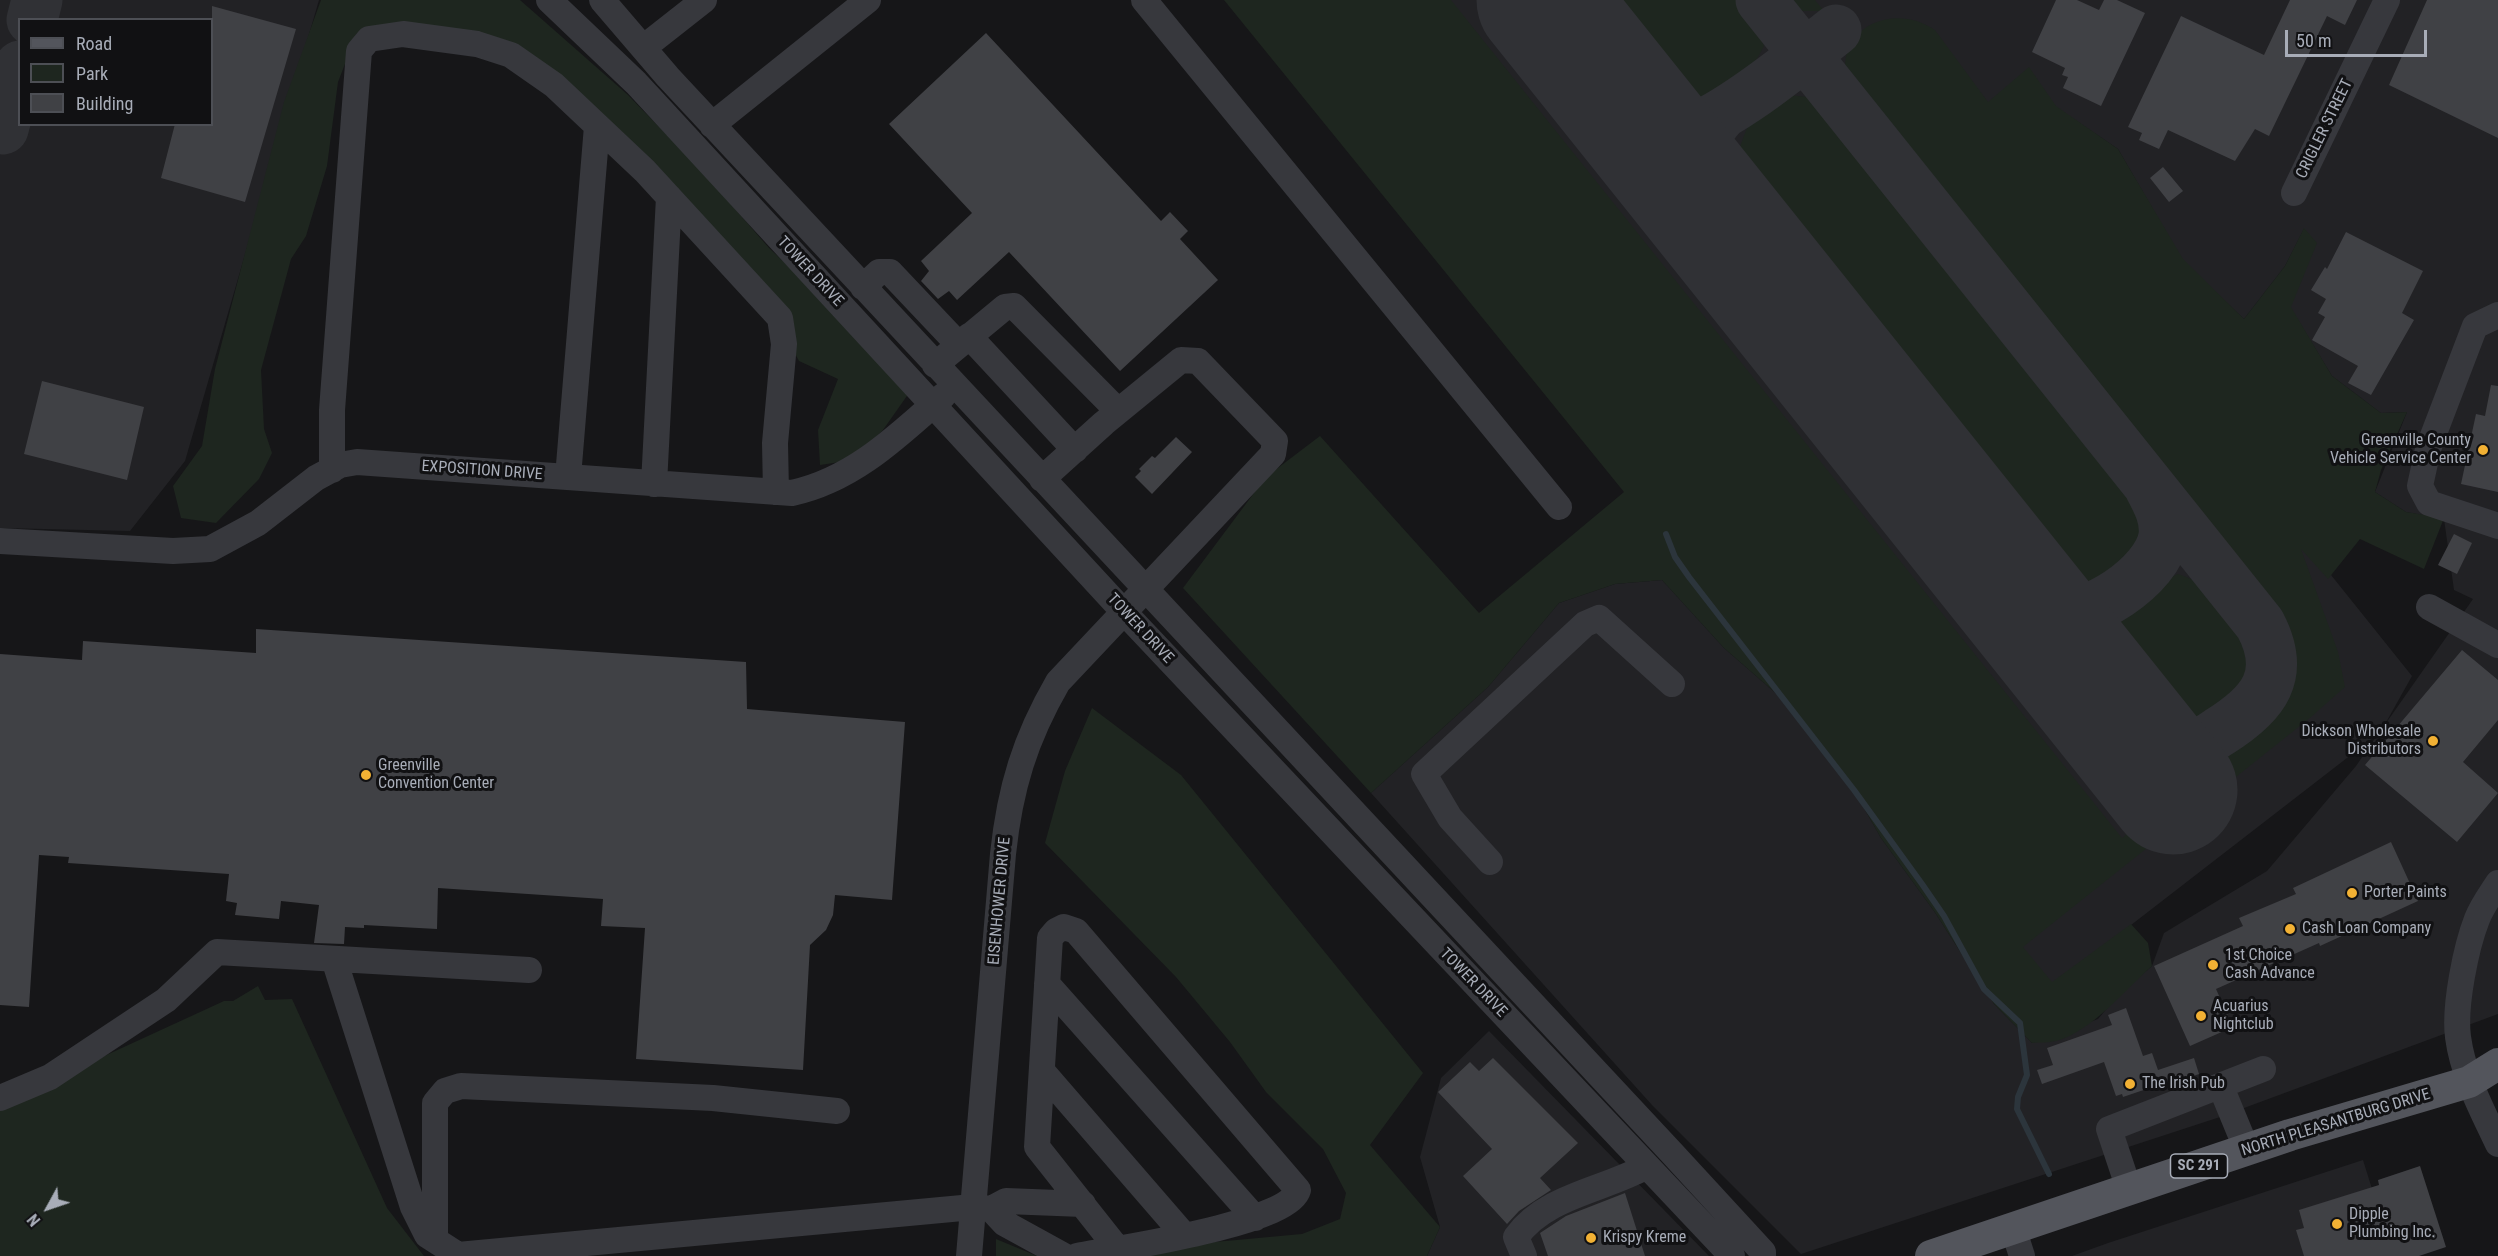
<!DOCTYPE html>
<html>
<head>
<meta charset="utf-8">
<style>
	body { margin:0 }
	#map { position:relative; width:2498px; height:1256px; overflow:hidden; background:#161618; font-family:"Roboto Condensed",sans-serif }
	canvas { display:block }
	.legend { position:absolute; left:18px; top:18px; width:195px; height:108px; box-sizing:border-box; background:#111113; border:2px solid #4d4f55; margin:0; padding:8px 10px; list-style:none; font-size:18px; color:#a8adb8 }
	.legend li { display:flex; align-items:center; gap:12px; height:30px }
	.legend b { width:30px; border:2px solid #4d4f55 }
	.north { position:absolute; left:18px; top:1178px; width:60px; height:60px; -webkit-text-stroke:4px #111113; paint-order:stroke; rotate:230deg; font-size:16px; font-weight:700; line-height:24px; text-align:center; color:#a8adb8 }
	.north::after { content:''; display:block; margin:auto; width:21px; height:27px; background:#a8adb8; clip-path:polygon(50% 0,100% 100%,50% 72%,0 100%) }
	.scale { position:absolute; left:2285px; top:30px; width:142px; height:27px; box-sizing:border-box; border:3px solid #a8adb8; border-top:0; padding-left:8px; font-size:18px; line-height:21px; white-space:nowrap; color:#a8adb8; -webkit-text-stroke:4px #111113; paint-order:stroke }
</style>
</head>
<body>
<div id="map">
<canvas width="2498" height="1256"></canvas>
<ul class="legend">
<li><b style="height:8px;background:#53555c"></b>Road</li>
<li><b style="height:16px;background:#1e261f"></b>Park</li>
<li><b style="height:16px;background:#404145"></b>Building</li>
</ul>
<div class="north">N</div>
<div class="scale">50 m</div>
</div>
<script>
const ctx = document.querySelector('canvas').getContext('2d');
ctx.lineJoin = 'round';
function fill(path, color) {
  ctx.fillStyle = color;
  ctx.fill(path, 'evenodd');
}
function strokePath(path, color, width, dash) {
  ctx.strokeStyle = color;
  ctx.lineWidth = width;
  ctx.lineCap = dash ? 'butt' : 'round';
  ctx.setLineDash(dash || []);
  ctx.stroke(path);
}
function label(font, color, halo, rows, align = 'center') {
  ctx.font = font + ' "Roboto Condensed",sans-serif';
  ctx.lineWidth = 6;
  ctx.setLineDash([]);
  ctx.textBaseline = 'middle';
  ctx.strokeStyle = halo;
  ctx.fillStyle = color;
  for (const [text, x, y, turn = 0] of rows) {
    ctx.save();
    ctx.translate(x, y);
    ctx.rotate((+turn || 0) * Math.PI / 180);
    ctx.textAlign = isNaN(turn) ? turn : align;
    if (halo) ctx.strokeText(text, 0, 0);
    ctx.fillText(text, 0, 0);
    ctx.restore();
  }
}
fill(new Path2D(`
	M0,0H319L185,461L130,531L0,528ZM20,20H212V124H20Z
	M1239,0H2498V1014L2217,1118L1801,1254L1652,1105L1371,793L1488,687L1559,603L1615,584L1662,580L1724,648L1779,696L1848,780L1881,838L1934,911L1994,1004L2032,1043L2098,1019L2119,994L2152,966L2164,933L2267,871L2356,766L2378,734L2038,997ZM2075,120L2118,149L2166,232ZM2304,229L2316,243L2290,307L2332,376L2381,413L2407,412L2375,492L2406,512L2444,519L2454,590L2473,599L2384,726L2412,676L2198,409L2205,282L2244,319L2285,266Z
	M1489,1031L1709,1256H1427L1440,1227L1420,1157L1441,1078Z
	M2363,1160L2393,1256H2072L2108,1243Z`), '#222225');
fill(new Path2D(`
	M321,0H520L628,95L702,171L769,248L823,299L909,393L883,430L853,460L820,465L818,430L838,379L799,361L773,313L705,235L487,41L381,30L357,33L338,82L327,166L306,236L291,259L261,370L264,429L272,453L259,479L216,523L181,518L173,486L202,446L215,369L284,102Z
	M1224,0H1451L2122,838L2256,730C2289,695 2297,680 2285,632L1848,83C1832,31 1891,0 1935,30L1988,102L2029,67L2056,106L2118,149L2183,259L2244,319L2285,266L2304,228L2317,243L2291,307L2332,376L2381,413L2407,412L2381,470L2375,492L2406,512L2444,518L2424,569L2360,539L2328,579L2301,549L2338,652L2345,687L2311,717L2023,947L2052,982L2131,924L2148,943L2152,966C2125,990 2091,1032 2056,1041C2048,1043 2040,1042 2032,1043L1994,1004L1934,911L1881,838L1848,780L1779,696L1724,648L1662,580L1615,584L1559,603L1488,687L1371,793L1183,588L1266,477L1320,436L1479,613L1624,492Z
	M1619,0H1739L1752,16L1764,46C1745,82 1736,87 1698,99Z
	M1790,0H1815L1824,11H1800Z
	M1786,95L1809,97L1830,115L2139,502C2161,544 2127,570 2092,589L1739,150C1750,118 1753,109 1786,95Z
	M2178,574C2201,581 2216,597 2230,617C2236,626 2246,637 2250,647C2264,684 2226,709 2199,724L2117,621C2134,597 2152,586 2178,574Z
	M1092,708L1181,775L1423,1073L1370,1145L1440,1227L1427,1256H1111L1149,1248L1302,1234L1340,1219L1346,1193L1323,1149L1266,1092L1230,1042L1176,977L1045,843L1065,771Z
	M258,986L265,1000L292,999L387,1208L424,1256H0V1104L224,1001H233Z
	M996,1239L1037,1256H996Z`), '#1e261f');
strokePath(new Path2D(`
	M1666,534L1675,557L1689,577L1854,790L1922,884L1944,916L1984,989L2020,1023L2027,1075L2018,1097L2017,1109L2049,1174`), '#2c353c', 6);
strokePath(new Path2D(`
	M1761,0L2260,624C2287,675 2264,704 2219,732C2203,743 2185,754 2164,752C2150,750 2139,741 2128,733
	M32,20L37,0
	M1627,108C1641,120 1656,133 1675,132C1714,131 1803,56 1836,30
	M3,129L20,66
	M1704,205C1687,167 1695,145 1721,115
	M2014,591C2025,600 2035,611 2049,614C2088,622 2158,576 2164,536C2166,518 2158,503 2150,488`), '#303135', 51);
strokePath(new Path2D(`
	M1541,0L2173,790`), '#303135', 129);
fill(new Path2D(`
	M2056,0H2077L2099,10L2104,0H2117L2145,13L2101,106L2063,88L2068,77L2062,75L2065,68L2032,52Z
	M2290,0H2357L2345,25L2327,16L2269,136L2255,129L2235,161L2168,130L2159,149L2139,140L2142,133L2128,127L2181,16L2264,55Z
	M2427,0H2498V138L2389,85Z
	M212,6L296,29L245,202L161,178L175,124H212Z
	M986,33L1161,221L1170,212L1188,231L1180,239L1218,280L1120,371L1009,252L957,300L949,291L938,299L921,281L929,271L921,261L972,213L889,124Z
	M2163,167L2183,191L2169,202L2150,178Z
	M2346,232L2423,271L2402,313L2414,320L2371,395L2348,383L2358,366L2312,340L2325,317L2318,313L2326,299L2311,290L2325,267L2327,269Z
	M42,381L144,407L127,480L24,454Z
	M2491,385L2498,386V492L2461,484L2476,414L2485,416Z
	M1176,437L1192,452L1152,494L1135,477L1141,471L1139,469L1152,456L1155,458Z
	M2454,534L2472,543L2457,574L2438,565Z
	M256,629L746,662L747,709L905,722L892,900L835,895L833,915L826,930L810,945L803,1070L636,1059L645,928L601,926L603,899L438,888L437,929L364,925V928L345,927L344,944L314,943L319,905L281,901L279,919L235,915L237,903L226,901L229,874L68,863L69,857L39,855L29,1007L0,1005V654L82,660L83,641L256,653Z
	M2462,650L2498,680V720L2463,762L2498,793L2457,842L2365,765Z
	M2391,842L2418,901L2320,946L2319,943L2216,989L2233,1027L2190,1046L2154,966L2243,926L2239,918L2296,894L2293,888Z
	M2126,1008L2143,1056L2152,1053L2158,1070L2194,1058L2199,1074L2177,1082L2176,1079L2123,1097L2122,1094L2116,1096L2104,1062L2042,1084L2037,1070L2053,1065L2047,1048L2112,1025L2108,1015Z
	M1493,1058L1578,1143L1540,1178L1551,1190L1519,1211L1507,1224L1463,1176L1492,1149L1438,1092L1470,1062L1479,1071Z
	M2420,1166L2446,1247L2419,1256H2304L2296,1230L2304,1228L2299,1210L2379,1185L2378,1180Z
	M1625,1193L1645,1256H1548L1540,1233L1566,1216Z`), '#404145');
strokePath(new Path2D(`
	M549,0L636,83L1123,611L1732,1256
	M602,0L668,77L1671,1152L1763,1252V1256
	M1144,0L1559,507
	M643,48L704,0
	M712,125L868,0
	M2294,193L2387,0
	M863,287L879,272H890L959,345
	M2498,315L2475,326L2428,449L2420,486L2429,503L2498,526
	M969,336L1075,450
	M935,365L1005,307L1014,306L1118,411
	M332,470V410L359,51L369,39L403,34L477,44L511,55L554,85L645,171L780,318L784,344L775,443L776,492
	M568,477L597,126
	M654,484L669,197
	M0,541L173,551L210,549L258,523L316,478L340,465L357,462L792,493C853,480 898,436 943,396
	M2429,607L2498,645
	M1490,862L1450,818L1424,774L1585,624L1599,618L1672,684
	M2498,883C2491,894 2482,906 2477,919C2466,947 2454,1006 2458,1037C2463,1075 2482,1110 2498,1144
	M334,959L413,1207L427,1235L458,1255L973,1207L991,1209L1004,1223L1064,1256
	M1047,984L1255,1218
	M1042,1071L1184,1235
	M2221,1087L2247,1150
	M0,1098L50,1077L166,1000L217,952L529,970
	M2129,1189L2109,1129L2263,1069
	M991,1209L1006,1201L1083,1204
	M2013,1228L2022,1256
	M435,1240V1103L445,1091L461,1086L713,1098L837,1111
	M969,1256L1003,854C1010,788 1025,739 1058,682L1273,454L1275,441L1198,361L1181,360L1104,423L1042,479
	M1077,1256C1113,1249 1289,1224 1298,1190L1076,931L1064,927L1056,931L1050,938L1037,1147L1117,1248
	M1524,1256L1516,1237C1546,1195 1605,1190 1647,1166`), '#37383d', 26);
strokePath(new Path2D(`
	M1931,1256L2290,1135L2469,1082L2498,1064`), '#53555c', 32);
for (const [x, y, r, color] of [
	[2483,450,6,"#f2b134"],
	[2433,741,6,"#f2b134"],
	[366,775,6,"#f2b134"],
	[2352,893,6,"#f2b134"],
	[2290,929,6,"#f2b134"],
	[2213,965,6,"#f2b134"],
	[2201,1016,6,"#f2b134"],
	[2130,1084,6,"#f2b134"],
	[2337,1224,6,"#f2b134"],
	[1591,1238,6,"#f2b134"]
]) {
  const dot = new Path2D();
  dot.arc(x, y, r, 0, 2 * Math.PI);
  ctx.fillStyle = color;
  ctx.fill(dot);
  strokePath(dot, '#111113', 2);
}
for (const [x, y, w] of [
	[2199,1166,57]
]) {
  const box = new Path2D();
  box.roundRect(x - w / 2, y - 12, w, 24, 4.5);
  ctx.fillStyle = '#111113';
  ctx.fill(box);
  strokePath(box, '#a8adb8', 1.5);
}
label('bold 15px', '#a8adb8', null, [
	["SC 291",2199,1166]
]);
label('16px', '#a8adb8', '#111113', [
	["CRIGLER STREET",2325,129,-64],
	["TOWER DRIVE",810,272,47],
	["EXPOSITION DRIVE",482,471,4],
	["TOWER DRIVE",1140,629,47],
	["EISENHOWER DRIVE",1000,901,-85],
	["TOWER DRIVE",1473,983,46],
	["NORTH PLEASANTBURG DRIVE",2336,1123,-17]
]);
label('16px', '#a8adb8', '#111113', [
	["Greenville County",2471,441,"right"],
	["Vehicle Service Center",2471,459,"right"],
	["Dickson Wholesale",2421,732,"right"],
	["Distributors",2421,750,"right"],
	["Greenville",378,766],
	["Convention Center",378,784],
	["Porter Paints",2364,893],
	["Cash Loan Company",2302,929],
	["1st Choice",2225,956],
	["Cash Advance",2225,974],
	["Acuarius",2213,1007],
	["Nightclub",2213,1025],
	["The Irish Pub",2142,1084],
	["Dipple",2349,1215],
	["Plumbing Inc.",2349,1233],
	["Krispy Kreme",1603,1238]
], 'left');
</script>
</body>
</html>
